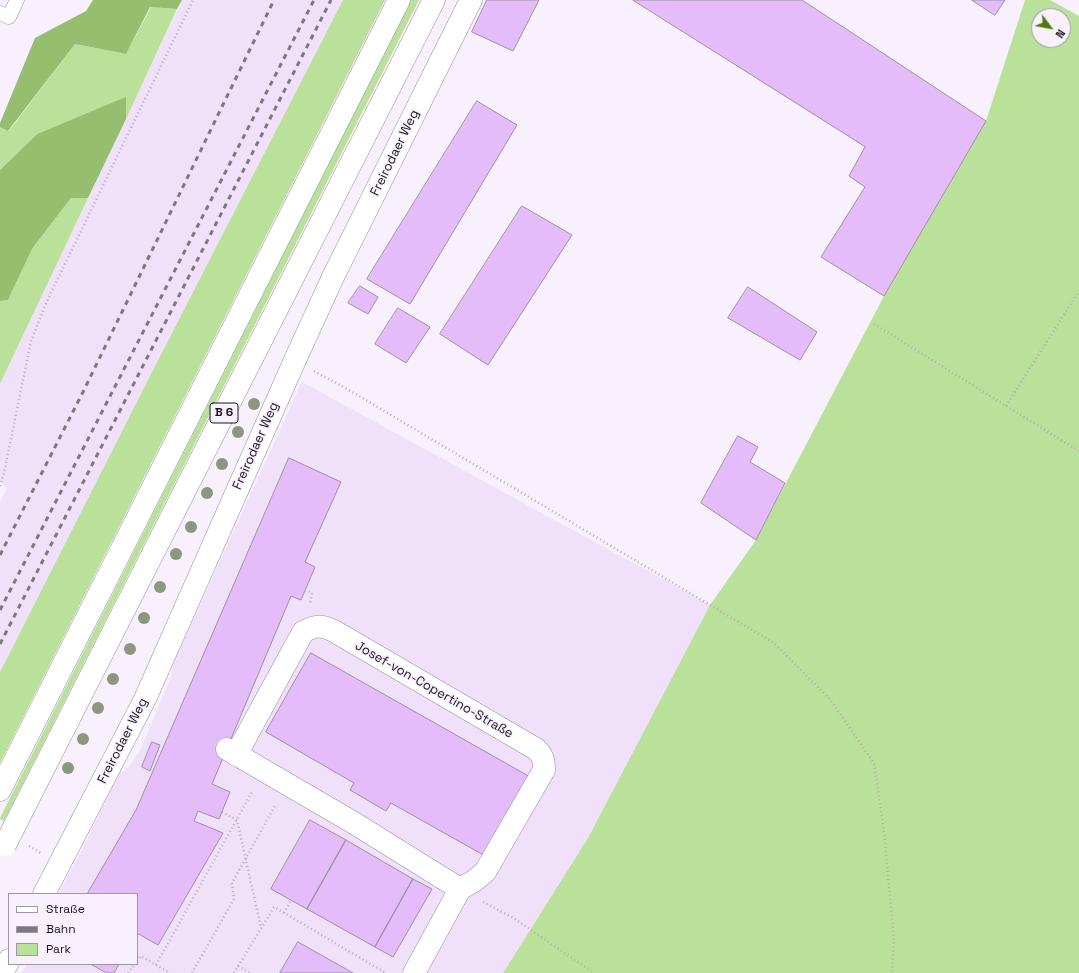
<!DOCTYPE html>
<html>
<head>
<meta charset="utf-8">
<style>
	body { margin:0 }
	#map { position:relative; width:1079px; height:973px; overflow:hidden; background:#f8f0fc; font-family:"Space Grotesk",sans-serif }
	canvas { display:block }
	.legend { position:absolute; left:8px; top:893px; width:130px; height:72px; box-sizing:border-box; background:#f8f0fc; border:1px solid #9f98a2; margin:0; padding:5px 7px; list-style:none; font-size:12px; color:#19151c }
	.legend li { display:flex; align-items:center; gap:8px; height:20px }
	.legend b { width:20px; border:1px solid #9f98a2 }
	.north { position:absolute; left:1031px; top:8px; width:40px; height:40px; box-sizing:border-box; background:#f8f0fc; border:1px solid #9f98a2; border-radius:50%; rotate:122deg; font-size:11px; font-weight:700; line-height:16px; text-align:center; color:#19151c }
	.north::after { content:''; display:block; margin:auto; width:14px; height:18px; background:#4d7c07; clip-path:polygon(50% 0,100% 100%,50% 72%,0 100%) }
</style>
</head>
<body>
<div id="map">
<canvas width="1079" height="973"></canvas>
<ul class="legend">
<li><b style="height:5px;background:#fff"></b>Straße</li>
<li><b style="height:5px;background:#7d7781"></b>Bahn</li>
<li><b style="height:11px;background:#bae199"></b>Park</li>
</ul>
<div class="north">N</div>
</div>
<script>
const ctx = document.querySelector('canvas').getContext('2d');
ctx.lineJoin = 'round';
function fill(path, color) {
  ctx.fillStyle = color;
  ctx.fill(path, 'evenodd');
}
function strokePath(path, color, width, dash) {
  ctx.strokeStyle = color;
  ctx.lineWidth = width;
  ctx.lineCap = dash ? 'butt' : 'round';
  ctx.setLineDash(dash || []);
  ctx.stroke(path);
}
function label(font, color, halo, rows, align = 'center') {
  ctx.font = font + ' "Space Grotesk",sans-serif';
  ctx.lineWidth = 3.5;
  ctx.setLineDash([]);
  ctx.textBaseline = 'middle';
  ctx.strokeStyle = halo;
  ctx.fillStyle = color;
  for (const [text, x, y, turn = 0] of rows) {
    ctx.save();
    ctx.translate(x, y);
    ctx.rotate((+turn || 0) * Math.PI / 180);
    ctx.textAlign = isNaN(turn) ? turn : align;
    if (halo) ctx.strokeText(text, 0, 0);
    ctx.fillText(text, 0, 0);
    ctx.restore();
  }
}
fill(new Path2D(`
	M182,0H343L153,370L0,672V502L7,488L0,481V384Z
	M302,382L710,605L588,838L503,973H22L27,964H137V894H58L82,850L119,773L126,770L140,751L171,677L174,662Z`), '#f0e0fa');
fill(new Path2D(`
	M343,0H385L0,763V672L153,370Z
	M411,0H419L4,821L0,819V818Z
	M1025,0H1050L1079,16V973H503L588,838L710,605L756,540L884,296L986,121ZM1039,16H1063V40H1039Z
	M151,7L177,9L126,119V98L37,134L0,170V127L9,131L75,44L126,54Z
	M71,198H88L0,384V301L8,300L32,249Z`), '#bae199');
fill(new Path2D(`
	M93,0H182L177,9L150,7L126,54L75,44L8,131L0,127V123L35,38L86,11Z
	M126,97V119L88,198H71L32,249L8,300L0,301V170L37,134Z`), '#95bf6f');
const building = new Path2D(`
	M487,0H539L513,51L472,32Z
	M633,0H802L986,121L884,296L821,257L865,187L849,176L865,147Z
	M972,0H1005L995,15Z
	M477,101L517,125L410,304L367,279Z
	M522,206L572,235L488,365L440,334Z
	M360,286L378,297L368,314L348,303Z
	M748,287L817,332L800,360L728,318Z
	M398,308L430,327L406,363L375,344Z
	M738,436L758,447L750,462L785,483L756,540L701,503Z
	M289,458L341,482L305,562L315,567L301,600L291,596L212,784L230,792L219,819L198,811L194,821L223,833L158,945L137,933V894H87L136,810Z
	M311,653L532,778L487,857L391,803L386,811L350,790L354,783L266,732Z
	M152,742L160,745L150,771L142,767Z
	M310,820L346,840L307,909L271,889Z
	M346,840L413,879L375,947L307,909Z
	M413,879L432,889L393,957L375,947Z
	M298,942L353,973H280Z
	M91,964H119L114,973H107Z`);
fill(building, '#e3bcf9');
strokePath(building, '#9d91a4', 1);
const service = new Path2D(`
	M0,13L9,17L17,0`);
const minor = new Path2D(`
	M227,749L354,823L460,889
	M236,755L303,632C316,625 320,625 334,631L536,749C543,756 544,760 544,770L485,872L474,881L460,889L414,973
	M44,894L145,699L295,360L333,277L450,42L471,0
	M2,973L9,960`);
const primary = new Path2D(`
	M0,790L399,0
	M14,827L434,0`);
strokePath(service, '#9a8fa1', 15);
strokePath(minor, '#9a8fa1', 23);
strokePath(primary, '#9a8fa1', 23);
strokePath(new Path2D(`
	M874,324L1079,451
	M314,371L349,390L774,643L829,698L874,763L884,831L894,940L892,973
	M1006,406L1079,291
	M0,486L4,473L31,341L47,301L193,0
	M305,590L312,593L310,604
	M222,812L237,820L261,928
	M29,846L41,853
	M483,902L512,917L594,973
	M284,913L291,900
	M137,961L141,956L156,965L253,790
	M156,965L170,973
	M238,966L250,973
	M128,973L135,964
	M192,973L234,899L232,883L276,804
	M234,973L274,907L386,973`), '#b4adb7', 2.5, [1, 3]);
strokePath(service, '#fff', 14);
strokePath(minor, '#fff', 22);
strokePath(primary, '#fff', 22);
strokePath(new Path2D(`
	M0,555L83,392L274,0
	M0,610L314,0
	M0,644L331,0`), '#7d7781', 3, [5, 5]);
const primaryBridge = new Path2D(`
	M5,845L14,827`);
strokePath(primaryBridge, '#9a8fa1', 23, []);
strokePath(primaryBridge, '#fff', 22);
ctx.fillStyle = '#8c977f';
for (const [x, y] of [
	[254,404],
	[238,432],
	[222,464],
	[207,493],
	[191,527],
	[176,554],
	[160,587],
	[144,618],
	[130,649],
	[113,679],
	[98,708],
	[83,739],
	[68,768]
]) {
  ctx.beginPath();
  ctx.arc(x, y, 6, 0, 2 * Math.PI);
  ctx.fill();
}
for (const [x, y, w] of [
	[224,413,28]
]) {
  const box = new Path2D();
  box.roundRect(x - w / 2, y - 10, w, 20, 3);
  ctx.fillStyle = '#f8f0fc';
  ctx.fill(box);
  strokePath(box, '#19151c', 1);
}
label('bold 12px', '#19151c', null, [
	["B 6",224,413]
]);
label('13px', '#19151c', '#f8f0fc', [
	["Freirodaer Weg",395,153,-64],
	["Freirodaer Weg",256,446,-66],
	["Josef-von-Copertino-Straße",434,690,30],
	["Freirodaer Weg",123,741,-63]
]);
</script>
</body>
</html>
